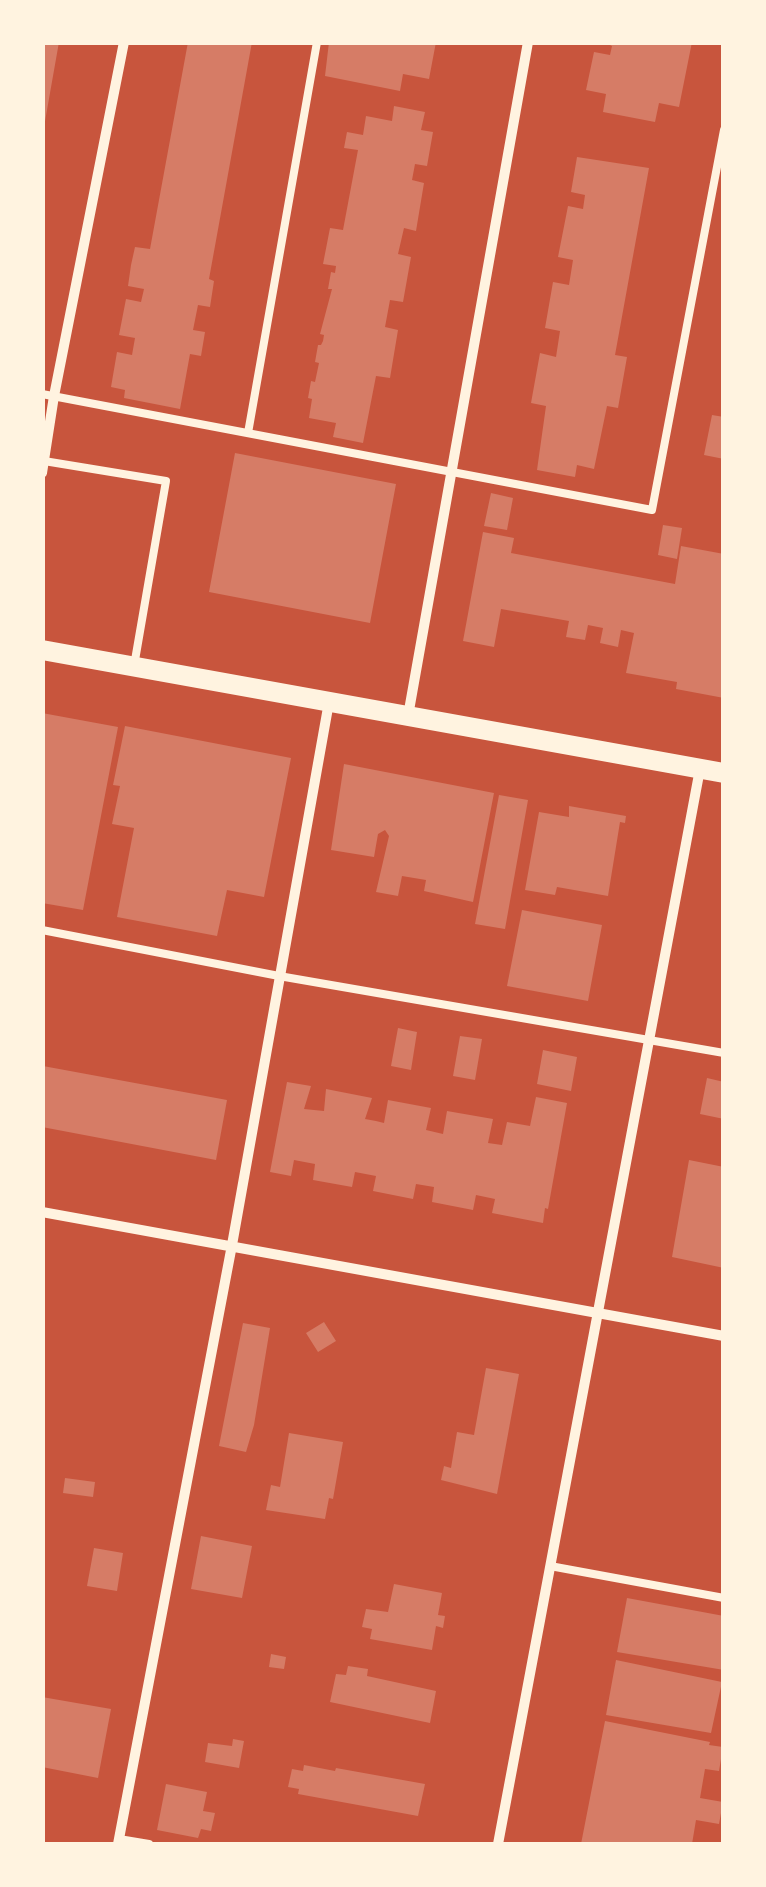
<!DOCTYPE html>
<html>
<head>
<meta charset="utf-8">
<style>
	body { margin:0 }
	#map { position:relative; width:766px; height:1887px; overflow:hidden; background:#c8553d; font-family:"Asap Condensed",sans-serif }
	canvas { display:block }
	.frame { position:absolute; inset:0; border:45px solid #fff3e0; pointer-events:none }
</style>
</head>
<body>
<div id="map">
<canvas width="766" height="1887"></canvas>
<div class="frame"></div>
</div>
<script>
const ctx = document.querySelector('canvas').getContext('2d');
ctx.lineJoin = 'round';
function fill(path, color) {
  ctx.fillStyle = color;
  ctx.fill(path, 'evenodd');
}
function strokePath(path, color, width, dash) {
  ctx.strokeStyle = color;
  ctx.lineWidth = width;
  ctx.lineCap = dash ? 'butt' : 'round';
  ctx.setLineDash(dash || []);
  ctx.stroke(path);
}
fill(new Path2D(`
	M42,42H59L44,127L42,126Z
	M188,42H252L209,279L214,281L210,307L198,305L193,330L205,332L201,356L190,354L180,409L124,398L125,390L111,387L117,352L132,355L135,338L119,335L126,299L141,302L144,289L128,286L131,265L135,247L150,249Z
	M329,42H436L429,79L403,74L400,91L325,76Z
	M604,42H692L679,107L659,103L655,122L603,112L606,94L586,90L594,52L610,55L612,46Z
	M394,106L425,112L421,130L433,132L427,166L415,164L412,180L424,183L416,231L404,228L398,254L411,257L403,302L390,300L385,327L398,330L390,378L376,376L363,443L333,437L336,423L309,418L312,399L308,398L311,381L315,382L319,363L315,362L318,345H321L323,341L324,335L320,334L332,289H328L331,272L335,273L336,266L323,264L330,228L343,230L358,150L344,148L347,132L363,135L366,116L392,121Z
	M577,157L649,168L615,355L627,357L618,408L607,406L594,469L577,465L575,477L537,470L546,406L531,403L540,353L556,357L560,331L545,328L553,282L569,285L573,260L558,257L568,206L583,209L585,195L571,192Z
	M712,415L724,417V459L704,455Z
	M235,453L396,484L370,623L209,592Z
	M491,493L513,498L507,530L484,526Z
	M663,525L682,528L677,559L658,555Z
	M483,532L514,538L511,553L675,584L681,546L724,554V698L676,689L677,682L626,673L634,633L621,630L618,647L600,643L603,628L588,625L585,640L566,637L569,621L501,609L494,647L463,641Z
	M42,713L118,727L83,910L42,903Z
	M125,726L291,758L264,897L227,890L217,936L117,917L134,828L112,824L120,786L113,785Z
	M344,764L494,793L473,902L424,891L426,880L402,876L398,896L376,892L389,836L385,830L378,834L374,857L331,850Z
	M499,795L528,800L505,929L475,924Z
	M569,806L626,816L625,823L620,822L608,896L557,887L555,895L525,890L539,812L569,817Z
	M522,910L602,925L588,1001L507,986Z
	M398,1028L417,1032L411,1070L391,1066Z
	M460,1036L482,1039L475,1080L453,1076Z
	M543,1050L577,1057L571,1091L537,1084Z
	M43,1066L227,1100L216,1160L42,1127Z
	M707,1078L724,1082V1119L700,1114Z
	M287,1082L311,1086L304,1109L324,1111L326,1089L372,1098L365,1119L376,1121L384,1123L388,1100L431,1108L426,1130L443,1134L447,1111L493,1119L488,1143L502,1145L507,1122L530,1126L536,1097L567,1103L548,1209L545,1208L543,1223L492,1213L495,1199L476,1195L473,1210L432,1202L434,1187L416,1184L413,1199L373,1191L376,1176L355,1172L352,1187L313,1180L315,1164L294,1160L291,1176L270,1172Z
	M689,1160L724,1167V1268L672,1257Z
	M324,1322L336,1341L318,1352L306,1333Z
	M243,1323L270,1328L254,1425L246,1452L219,1446Z
	M486,1368L519,1374L497,1494L441,1480L444,1466L451,1468L457,1432L474,1435Z
	M289,1433L343,1442L333,1499L329,1498L325,1519L266,1510L271,1485L280,1487Z
	M65,1478L95,1482L93,1497L63,1493Z
	M201,1536L252,1546L242,1598L191,1589Z
	M94,1548L123,1553L117,1591L87,1586Z
	M394,1584L442,1593L438,1615L445,1616L443,1628L436,1626L432,1650L370,1639L372,1629L362,1627L366,1609L388,1612Z
	M627,1598L724,1616V1670L617,1652Z
	M271,1654L286,1657L284,1669L269,1667Z
	M616,1660L722,1682L711,1733L606,1715Z
	M348,1666L368,1669L367,1676L436,1691L430,1723L330,1702L336,1674L346,1675Z
	M42,1697L111,1709L98,1778L42,1767Z
	M605,1721L710,1742L709,1745L723,1747L719,1771L705,1769L700,1798L723,1802L719,1824L696,1820L692,1844H581Z
	M233,1739L244,1741L239,1768L205,1762L208,1743L232,1746Z
	M304,1765L335,1771L336,1768L425,1784L418,1816L298,1794L299,1789L288,1787L292,1769L303,1771Z
	M166,1784L207,1792L203,1811L215,1813L211,1831L201,1829L198,1838L157,1830Z`), '#d67c66');
strokePath(new Path2D(`
	M42,394L652,510L724,130
	M248,433L317,42
	M44,461L166,481L134,666
	M42,930L279,976L724,1053
	M550,1566L724,1598
	M119,1839L149,1844`), '#fff3e0', 8);
strokePath(new Path2D(`
	M42,473L54,396L124,42
	M408,716L528,42
	M42,1212L724,1336
	M118,1844L232,1245L329,702
	M498,1844L700,769`), '#fff3e0', 10);
strokePath(new Path2D(`
	M42,650L724,773`), '#fff3e0', 20);
</script>
</body>
</html>
